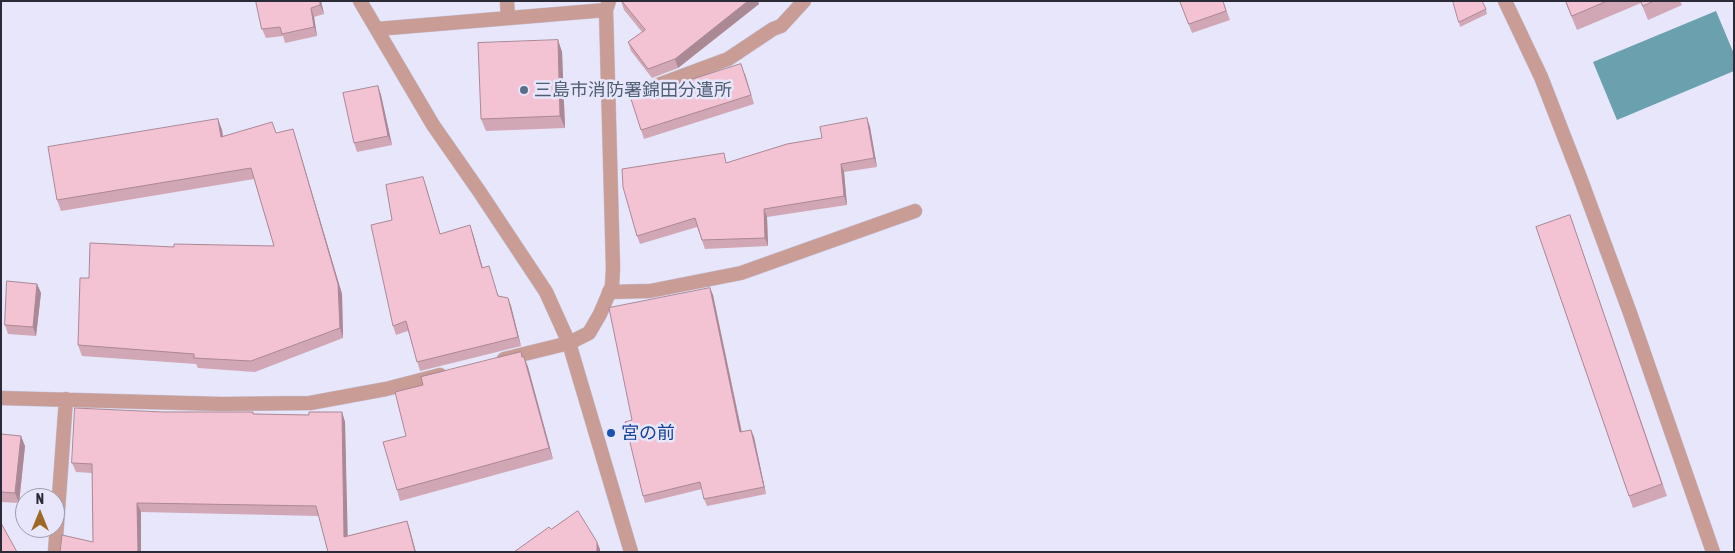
<!DOCTYPE html>
<html>
<head>
<meta charset="utf-8">
<style>
	body { margin:0 }
	#map { position:relative; width:1735px; height:553px; overflow:hidden; background:#e8e6fb; font-family:"Asap Condensed",sans-serif }
	canvas { display:block }
	.frame { position:absolute; inset:0; border:2px solid #2b2a37; pointer-events:none }
	.north { position:absolute; left:15px; top:488px; width:50px; height:50px; box-sizing:border-box; background:#e8e6fb; border:1px solid #9c9bad; border-radius:50%; rotate:0deg; font-size:14px; font-weight:700; line-height:20px; text-align:center; color:#2b2a37 }
	.north::after { content:''; display:block; margin:auto; width:18px; height:22px; background:#9f6824; clip-path:polygon(50% 0,100% 100%,50% 72%,0 100%) }
</style>
</head>
<body>
<div id="map">
<canvas width="1735" height="553"></canvas>
<div class="frame"></div>
<div class="north">N</div>
</div>
<script>
const ctx = document.querySelector('canvas').getContext('2d');
ctx.lineJoin = 'round';
function fill(path, color) {
  ctx.fillStyle = color;
  ctx.fill(path, 'evenodd');
}
function strokePath(path, color, width, dash) {
  ctx.strokeStyle = color;
  ctx.lineWidth = width;
  ctx.lineCap = dash ? 'butt' : 'round';
  ctx.setLineDash(dash || []);
  ctx.stroke(path);
}
function label(font, color, halo, rows, align = 'center') {
  ctx.font = font + ' "Asap Condensed","Noto Sans JP",sans-serif';
  ctx.lineWidth = 5;
  ctx.setLineDash([]);
  ctx.textBaseline = 'middle';
  ctx.strokeStyle = halo;
  ctx.fillStyle = color;
  for (const [text, x, y, turn = 0] of rows) {
    ctx.save();
    ctx.translate(x, y);
    ctx.rotate((+turn || 0) * Math.PI / 180);
    ctx.textAlign = isNaN(turn) ? turn : align;
    if (halo) ctx.strokeText(text, 0, 0);
    ctx.fillText(text, 0, 0);
    ctx.restore();
  }
}
fill(new Path2D(`
	M1716,11L1734,54V71L1617,120L1593,62Z`), '#6ba1ae');
const service = new Path2D(`
	M507,1L508,18
	M647,89L728,59L773,29L781,26L804,1
	M609,292L650,291L741,273L915,211`);
const minor = new Path2D(`
	M1505,1L1541,77L1581,180L1630,313L1713,552
	M377,29L606,10
	M504,359L569,343L589,333L600,314L612,286L613,268L606,10L609,1
	M1,398L221,404L310,403L386,389L440,375
	M55,552L66,399`);
const tertiary = new Path2D(`
	M360,1L433,125L479,191L546,292L569,343L631,552`);
strokePath(service, '#c6c4d8', 15);
strokePath(minor, '#c6c4d8', 15);
strokePath(tertiary, '#c6c4d8', 15);
strokePath(service, '#c99c96', 14);
strokePath(minor, '#c99c96', 14);
strokePath(tertiary, '#c99c96', 14);
fill(new Path2D(`
	M256,1H321L324,14L314,17L317,36L285,43L283,36L266,38L262,29Z
	M621,1H758L759,4L678,68L652,78L631,51L628,42L642,32L624,10Z
	M1180,1H1223L1230,20L1192,33Z
	M1565,1H1680L1682,5L1648,20L1641,3L1577,30Z
	M1486,9L1487,14L1460,27L1459,22Z
	M558,40L562,52L565,128L486,131L481,119Z
	M745,73L754,104L644,139L641,130Z
	M378,86L381,95L392,145L357,152L354,143Z
	M867,118L870,127L877,167L844,172L847,205L767,217L768,246L705,249L697,227L640,244L637,236L727,163L822,138Z
	M218,119L222,130L223,136L276,133L296,139L342,294L343,338L255,372L198,368L196,364L82,356L78,345L89,278L174,247L274,246L254,179L61,211L57,200Z
	M426,186L440,234H473L483,268L499,296L508,298L511,306L521,346L420,371L408,331L396,335L393,326L392,220Z
	M1570,215L1667,496L1633,508L1536,227Z
	M37,284L41,293L36,336L8,334L5,325Z
	M710,288L713,295L742,432L751,430L754,437L766,494L707,506L704,499L702,489L645,503L643,496L632,420Z
	M521,352L523,357H524L528,367L553,459L400,501L397,490L406,436L423,385Z
	M163,412L309,415L342,412L345,422L347,536L407,521L410,530L328,552L319,516L141,512V552H60L93,542L92,473L76,472L72,463Z
	M1,434L25,446L19,503L1,502Z`), '#d1a7b5');
fill(new Path2D(`
	M320,1H321L324,14L320,5Z
	M748,1H758L759,4L678,68L675,59Z
	M311,8L314,17L317,36L314,27Z
	M558,40L562,52L565,128L560,116Z
	M378,86L381,95L392,145L388,136Z
	M867,118L870,127L877,167L874,158Z
	M218,119L222,130L224,147L221,137Z
	M293,129L296,139L342,294L343,338L340,328Z
	M841,164L844,172L847,205L844,196Z
	M423,177L426,186L443,243L440,234Z
	M764,209L767,217L768,246L765,238Z
	M470,225L473,234L485,277L482,268Z
	M37,284L41,293L36,336L33,327Z
	M710,288L713,295L743,439L740,432Z
	M508,298L511,306L521,346L518,337Z
	M524,357L528,367L553,459L549,448Z
	M342,412L345,422L348,547L344,537Z
	M751,430L754,437L766,494L764,487Z
	M21,436L25,446L19,503L15,493Z
	M137,503L141,512V552H138Z
	M407,521L410,530L416,552H415Z
	M597,542L600,549V552H597Z`), '#aa8894');
const building = new Path2D(`
	M256,1H320V5L311,8L314,27L282,34L280,27L262,29Z
	M622,1H748L675,59L648,69L628,42L645,30Z
	M1180,1H1223L1226,11L1189,24Z
	M1453,1H1482L1486,9L1459,22Z
	M1566,1H1607L1572,16Z
	M1641,1H1654L1643,6Z
	M558,40L560,116L481,119L478,43Z
	M741,64L751,95L641,130L631,99Z
	M378,86L388,136L354,143L343,93Z
	M867,118L874,158L841,164L844,196L764,209L765,238L702,240L695,218L637,236L623,187L622,169L724,153L726,163L787,144L822,138L820,127Z
	M218,119L221,137L272,122L276,133L293,129L338,284L340,328L251,361L194,358V354L78,345L80,278H89L90,243L174,247V244L274,246L251,168L57,200L48,147Z
	M423,177L440,234L470,225L482,268L489,266L498,296L508,298L518,337L417,362L406,321L393,326L371,225L392,220L386,185Z
	M1570,215L1662,484L1629,496L1536,227Z
	M7,281L37,284L33,327L5,325Z
	M710,288L740,432L751,430L764,487L704,499L700,482L643,496L625,422L632,420L609,308Z
	M521,352L522,357H524L549,448L397,490L383,442L406,436L395,392L423,385L421,377Z
	M75,408L163,412H253V414L309,415V412H342L344,537L407,521L415,552H328L316,506L137,503L138,552H60L62,535L93,542L92,464L72,463Z
	M1,434L21,436L15,493L1,492Z
	M578,511L597,542V552H514L549,527L551,529Z
	M1,523L17,552H1Z`);
fill(building, '#f3c2d3');
strokePath(building, '#aa8894', 1);
for (const [x, y, r, color] of [
	[524,90,5,"#5c6f8a"],
	[611,433,5,"#1a4fb4"]
]) {
  const dot = new Path2D();
  dot.arc(x, y, r, 0, 2 * Math.PI);
  ctx.fillStyle = color;
  ctx.fill(dot);
  strokePath(dot, '#e8e6fb', 2);
}
label('18px', '#4e5e75', '#e8e6fb', [
	["三島市消防署錦田分遣所",534,90]
], 'left');
label('18px', '#164399', '#e8e6fb', [
	["宮の前",621,433]
], 'left');
</script>
</body>
</html>
